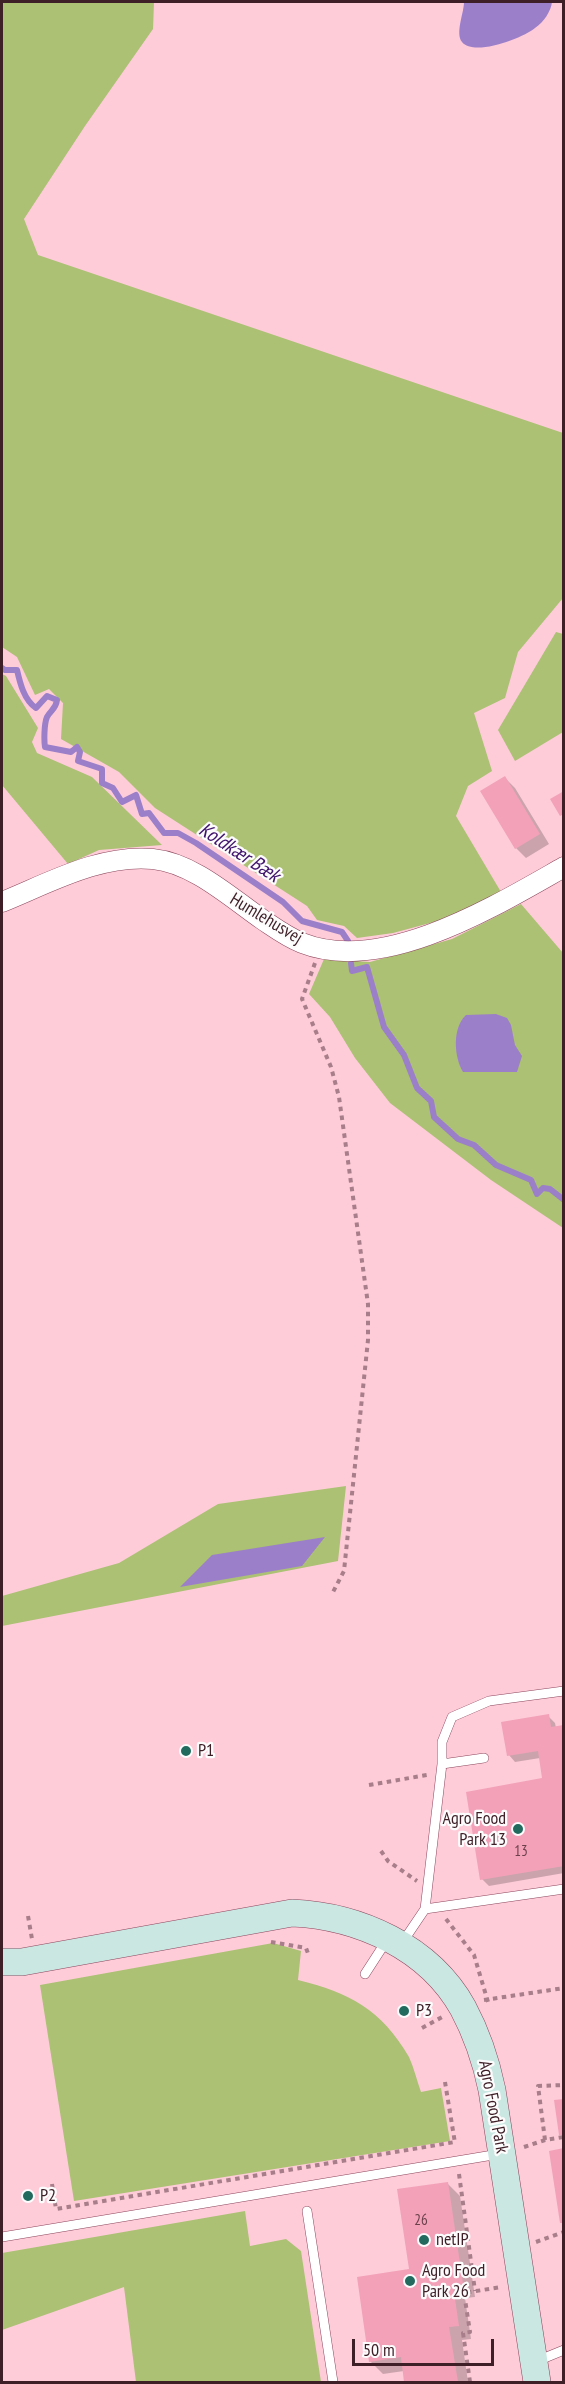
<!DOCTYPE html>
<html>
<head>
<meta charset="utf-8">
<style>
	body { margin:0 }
	#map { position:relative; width:565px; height:2384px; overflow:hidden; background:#feccd9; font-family:"PT Sans Narrow",sans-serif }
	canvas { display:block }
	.frame { position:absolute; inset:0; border:3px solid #3e1f28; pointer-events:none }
	.scale { position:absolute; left:352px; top:2339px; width:142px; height:27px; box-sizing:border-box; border:3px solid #3e1f28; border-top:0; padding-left:8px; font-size:18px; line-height:21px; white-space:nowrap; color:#3e1f28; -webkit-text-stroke:4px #fcfcfc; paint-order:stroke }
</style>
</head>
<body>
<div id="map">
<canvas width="565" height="2384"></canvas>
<div class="frame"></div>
<div class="scale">50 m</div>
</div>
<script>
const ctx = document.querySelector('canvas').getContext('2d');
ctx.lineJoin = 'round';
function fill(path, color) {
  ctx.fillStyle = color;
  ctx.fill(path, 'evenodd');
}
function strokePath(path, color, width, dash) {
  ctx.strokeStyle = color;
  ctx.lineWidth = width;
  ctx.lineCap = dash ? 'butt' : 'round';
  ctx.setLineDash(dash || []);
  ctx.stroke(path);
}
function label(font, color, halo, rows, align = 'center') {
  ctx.font = font + ' "PT Sans Narrow",sans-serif';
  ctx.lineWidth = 4.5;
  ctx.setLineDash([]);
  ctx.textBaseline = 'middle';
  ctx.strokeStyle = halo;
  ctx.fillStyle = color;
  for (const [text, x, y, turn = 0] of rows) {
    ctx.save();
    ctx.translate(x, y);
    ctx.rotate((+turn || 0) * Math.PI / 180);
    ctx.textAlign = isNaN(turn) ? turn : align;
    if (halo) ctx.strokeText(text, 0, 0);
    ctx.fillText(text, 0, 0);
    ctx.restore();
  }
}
fill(new Path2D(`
	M2,2H154L153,29L85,126L24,219L38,255L563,433V598L518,652L505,698L474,713L492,771L468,786L456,816L501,892L445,919L393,933L357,938L344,926L317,920L307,906L155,808L119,772L61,739L63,703L49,689L35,695L17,657L2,647Z
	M556,632L563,634V732L515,761L498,730Z
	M2,674L6,676L38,728L32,742L37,753L92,777L162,845L99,850L68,864L2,785Z
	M521,904L563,953V1228L491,1180L390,1103L355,1058L330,1017L309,994L324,959L370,962L452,939Z
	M346,1486L338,1561L2,1626V1596L119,1563L218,1504Z
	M273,1943L301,1951L298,1980C350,1993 381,2009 409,2057C414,2068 417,2081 421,2092L441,2088L450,2141L74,2201L40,1985Z
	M245,2211L250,2246L286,2239L301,2251L321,2382H136L124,2287L2,2330V2253Z`), '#acc174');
fill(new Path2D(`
	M464,2H552C551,11 544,22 535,28C523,38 474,57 462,42C455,33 464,13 464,2Z
	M496,1014L507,1018L511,1025L515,1045L522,1056L517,1072H463C454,1057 452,1028 466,1015Z
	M325,1537L302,1566L180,1587L212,1555Z`), '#9c7fc9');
fill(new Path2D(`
	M505,778L515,788L549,844L526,858L516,848Z
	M548,1716L555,1723L556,1728L564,1726V1873L489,1886L482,1879L544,1780L540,1758L515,1762L509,1755Z
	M447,2183L460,2196L475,2297L465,2298L471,2339L462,2340L468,2382H406L404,2371L383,2374L370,2361Z`), '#0003');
strokePath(new Path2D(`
	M2,668L5,670H17C20,683 24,700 36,708L47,696L57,700C56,709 51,710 47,717C44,724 44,741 45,747L71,752L77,747L80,752L78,761L102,769V783L113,788L122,802L136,795L142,814L149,813L164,833H178L196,843L283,902L302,921L342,932L348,941
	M351,963L352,971L367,967L384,1027L404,1055L417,1088L431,1101L434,1117L458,1139L474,1145L496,1165L531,1180L537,1194L543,1188L550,1189L564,1200`), '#9c7fc9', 6);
fill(new Path2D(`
	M505,776L540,834L515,849L480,791Z
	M564,791V814L560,816L550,799Z
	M549,1714L551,1727L564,1725V1866L480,1880L466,1792L542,1778L538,1751L507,1756L501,1722Z
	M564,2099V2135H559L554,2100Z
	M564,2148V2223H560L549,2151Z
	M448,2182L463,2284L453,2286L459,2326L449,2327L458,2382H404L401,2357L369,2362L357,2277L409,2269L397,2189Z`), '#f2a1b8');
const lane = new Path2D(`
	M442,1764V1742L452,1717L489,1701L564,1691
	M425,1909L564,1889
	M402,1943L425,1909L442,1764L484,1758
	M365,1974L387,1940
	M307,2211L333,2382
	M2,2237L499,2154
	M537,2361L564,2350`);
const street = new Path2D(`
	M2,902C49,883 100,854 153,859C193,863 230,897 263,920C275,928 287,937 302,943C383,975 495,906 564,867`);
const secondary = new Path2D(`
	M2,1962H22L292,1913C359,1916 429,1947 463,2008C477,2034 486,2061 492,2090L537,2382`);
strokePath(lane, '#8c465c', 10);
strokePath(street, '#8c465c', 21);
strokePath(secondary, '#8c465c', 28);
strokePath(new Path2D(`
	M315,963L302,999L331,1067L339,1097L368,1304V1340L344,1571L333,1592
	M369,1785L427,1775
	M381,1851L388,1861L417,1881
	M28,1916L32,1939
	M446,1919L474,1955L488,2002
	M271,1942L306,1948L309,1956
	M484,2000L564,1988
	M422,2028L444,2016
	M445,2082L455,2143
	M545,2140L538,2086L564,2085
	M524,2147L545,2140L564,2137
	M459,2174L475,2291
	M52,2184L56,2209L455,2142
	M536,2242L564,2232
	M470,2382L463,2333L470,2332L464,2293L501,2287`), '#a77e89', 4, [4.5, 4.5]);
strokePath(lane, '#fff', 9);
strokePath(street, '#fff', 20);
strokePath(secondary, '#cae7e2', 27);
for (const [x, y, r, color] of [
	[186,1751,6,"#22695e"],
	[518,1829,6,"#22695e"],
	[404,2011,6,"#22695e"],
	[28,2196,6,"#22695e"],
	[424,2240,6,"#22695e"],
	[410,2281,6,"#22695e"]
]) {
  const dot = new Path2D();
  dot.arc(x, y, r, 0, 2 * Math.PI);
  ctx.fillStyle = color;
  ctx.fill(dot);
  strokePath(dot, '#fcfcfc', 2);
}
label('15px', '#6b404c', null, [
	["13",521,1852],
	["26",421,2221]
]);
label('18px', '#3e1f28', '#fcfcfc', [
	["Humlehusvej",266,919,31],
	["Agro Food Park",493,2107,79]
]);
label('18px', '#3e1f28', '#fcfcfc', [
	["P1",198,1751],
	["Agro Food",506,1819,"right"],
	["Park 13",506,1840,"right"],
	["P3",416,2011],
	["P2",40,2196],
	["netIP",436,2240],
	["Agro Food",422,2271],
	["Park 26",422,2292]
], 'left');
label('italic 20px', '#40136c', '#fcfcfc', [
	["Koldkær Bæk",239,853,33]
]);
</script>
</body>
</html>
